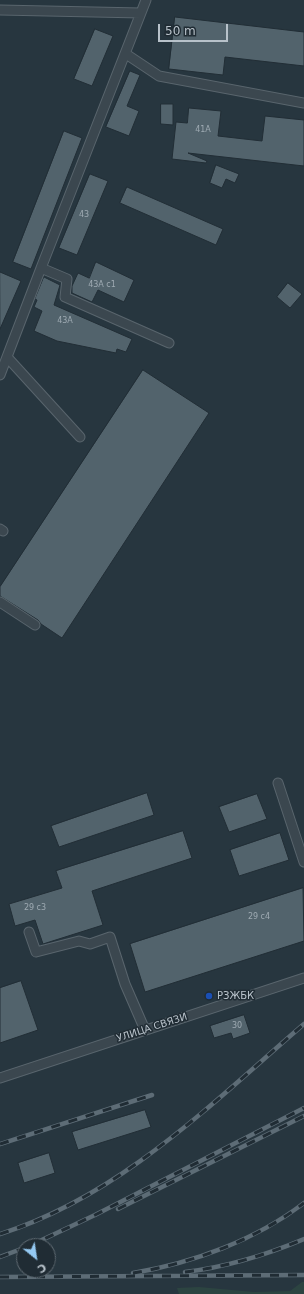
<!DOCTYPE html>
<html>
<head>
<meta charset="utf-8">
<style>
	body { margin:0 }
	#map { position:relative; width:304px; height:1294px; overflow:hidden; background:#27363f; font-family:"DejaVu Sans",sans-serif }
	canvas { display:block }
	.north { position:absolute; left:16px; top:1238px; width:40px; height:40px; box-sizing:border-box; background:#202c34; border:1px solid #5d6870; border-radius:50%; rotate:150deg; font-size:11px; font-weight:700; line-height:16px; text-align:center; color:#b8c2ca }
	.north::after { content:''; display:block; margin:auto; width:14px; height:18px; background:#94c9f2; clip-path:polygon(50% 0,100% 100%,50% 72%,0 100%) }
	.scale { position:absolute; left:158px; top:24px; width:70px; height:18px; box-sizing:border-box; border:2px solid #b8c2ca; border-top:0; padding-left:5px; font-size:12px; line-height:14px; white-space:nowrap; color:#b8c2ca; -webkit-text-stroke:3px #202c34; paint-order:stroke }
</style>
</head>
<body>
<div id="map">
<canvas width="304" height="1294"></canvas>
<div class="north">С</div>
<div class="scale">50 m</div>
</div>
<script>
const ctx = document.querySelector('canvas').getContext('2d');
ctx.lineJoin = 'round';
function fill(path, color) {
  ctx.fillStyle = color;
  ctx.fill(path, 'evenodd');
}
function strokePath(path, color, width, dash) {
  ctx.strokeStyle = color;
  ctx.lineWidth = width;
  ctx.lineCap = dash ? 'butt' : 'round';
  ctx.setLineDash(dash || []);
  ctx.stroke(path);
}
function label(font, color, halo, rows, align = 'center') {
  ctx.font = font + ' "DejaVu Sans",sans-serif';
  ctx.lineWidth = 3;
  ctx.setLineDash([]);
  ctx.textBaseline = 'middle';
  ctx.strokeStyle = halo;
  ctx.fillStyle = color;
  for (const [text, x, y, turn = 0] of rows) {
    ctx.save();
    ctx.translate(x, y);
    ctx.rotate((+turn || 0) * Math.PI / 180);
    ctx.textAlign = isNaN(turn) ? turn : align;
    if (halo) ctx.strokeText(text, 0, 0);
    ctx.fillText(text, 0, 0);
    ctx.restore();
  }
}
fill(new Path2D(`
	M302,1282H304V1294H179L177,1288L199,1287L254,1292L290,1291Z`), '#2c4441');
const building = new Path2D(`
	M175,17L304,32V66L225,57L223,75L169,69Z
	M95,29L113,36L92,86L74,79Z
	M130,71L140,75L127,106L139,111L129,136L106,127Z
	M161,104H173V125L161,124Z
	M189,108L221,111L218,136L262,141L265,116L304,120V166L188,153L207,161L206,163L172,159L176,122L187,123Z
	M64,131L82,138L31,269L13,262Z
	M216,165L239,174L235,183L226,179L222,188L210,183Z
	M90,174L108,181L77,255L59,248Z
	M127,187L223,229L216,245L120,203Z
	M96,262L134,280L124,302L98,290L92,302L72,293V286L78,273L89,278Z
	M0,272L21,281L0,329Z
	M44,277L60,285L54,305L132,339L126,352L117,349L116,353L57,341L34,331L42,311L34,307L37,300L35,299Z
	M288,283L302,294L290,308L277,297Z
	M143,370L209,413L62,638L41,624L38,620L0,596V587Z
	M147,793L154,815L59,847L51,826Z
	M257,794L267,819L229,832L219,807Z
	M183,831L192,858L92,891L103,925L43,944L35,920L15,926L9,904L62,888L56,871Z
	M280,833L289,860L239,876L230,850Z
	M303,888L304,941L145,992L130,944Z
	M21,981L38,1030L0,1043V988Z
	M244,1015L250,1033L233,1039L231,1033L214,1038L210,1026Z
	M145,1110L151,1127L78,1150L72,1132Z
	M49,1153L55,1173L24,1183L18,1163Z`);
fill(building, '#52636c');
strokePath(building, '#222e36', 1);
const minor = new Path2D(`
	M146,0L41,268L67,279L65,297L169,343
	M0,10L141,13
	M126,54L159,76L304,103
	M7,357L80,437
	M0,375L41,268
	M0,529L3,531
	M0,602L35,625
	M278,783L304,862
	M29,932L36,952L79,941L90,944L110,937L125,984L145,1030
	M0,1078L304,978`);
strokePath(minor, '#59656d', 11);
strokePath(minor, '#3b474f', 9);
const rail = new Path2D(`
	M0,1144L152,1095
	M118,1209L304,1116
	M0,1234C120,1196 211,1104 304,1024
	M29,1246L95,1215L304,1108
	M0,1257L24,1248
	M185,1272C226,1267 266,1255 304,1239
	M133,1273C193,1263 256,1240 304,1203
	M0,1277L304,1275`);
strokePath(rail, '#5d6c76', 4.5);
strokePath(rail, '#202c34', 3, [9]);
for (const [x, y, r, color] of [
	[209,996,4,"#1a4fb4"]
]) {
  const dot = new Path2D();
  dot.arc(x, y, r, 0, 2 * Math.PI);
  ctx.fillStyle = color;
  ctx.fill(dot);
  strokePath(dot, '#202c34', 1.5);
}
label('8px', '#9eaab2', null, [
	["41А",203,130],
	["43",84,215],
	["43А с1",102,285],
	["43А",65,321],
	["29 с3",35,908],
	["29 с4",259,917],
	["30",237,1026]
]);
label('10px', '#b8c2ca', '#202c34', [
	["РЗЖБК",217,996]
], 'left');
label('10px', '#b8c2ca', '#202c34', [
	["УЛИЦА СВЯЗИ",152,1028,-18]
]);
</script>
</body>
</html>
